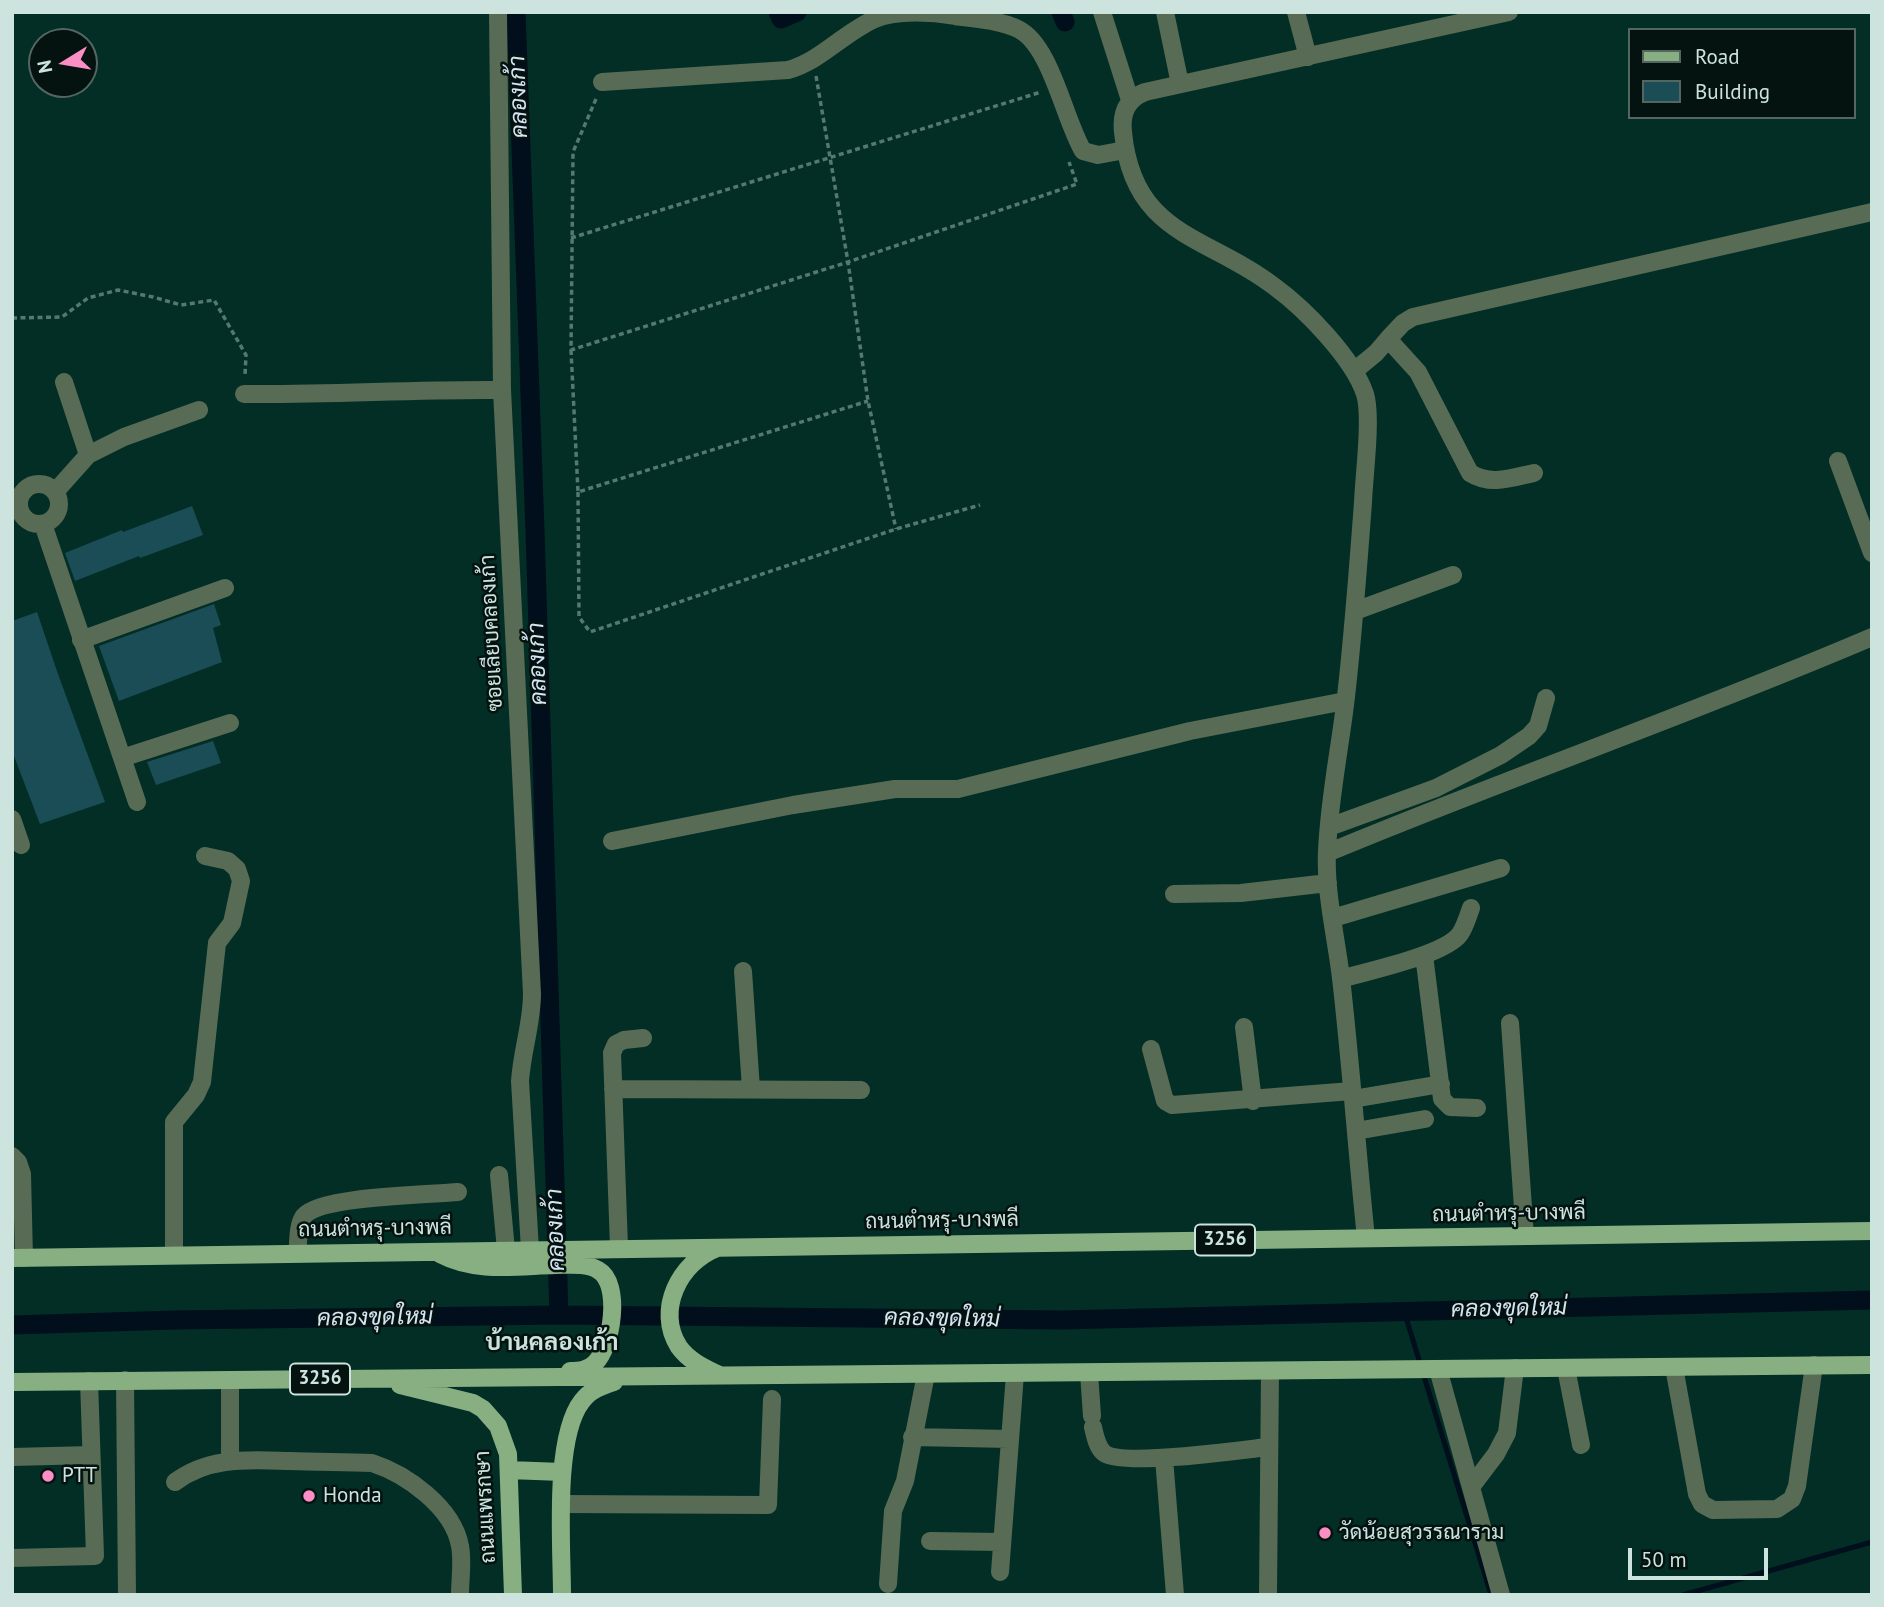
<!DOCTYPE html>
<html>
<head>
<meta charset="utf-8">
<style>
	body { margin:0 }
	#map { position:relative; width:1884px; height:1607px; overflow:hidden; background:#022e26; font-family:"PT Sans",sans-serif }
	canvas { display:block }
	.frame { position:absolute; inset:0; border:14px solid #cde3dd; pointer-events:none }
	.legend { position:absolute; left:1628px; top:28px; width:228px; height:91px; box-sizing:border-box; background:#04130f; border:2px solid #546661; margin:0; padding:9px 12px; list-style:none; font-size:21px; color:#cde3dd }
	.legend li { display:flex; align-items:center; gap:14px; height:35px }
	.legend b { width:35px; border:2px solid #546661 }
	.north { position:absolute; left:28px; top:28px; width:70px; height:70px; box-sizing:border-box; background:#04130f; border:2px solid #546661; border-radius:50%; rotate:259deg; font-size:19px; font-weight:700; line-height:28px; text-align:center; color:#cde3dd }
	.north::after { content:''; display:block; margin:auto; width:24px; height:32px; background:#fb8fc5; clip-path:polygon(50% 0,100% 100%,50% 72%,0 100%) }
	.scale { position:absolute; left:1628px; top:1548px; width:140px; height:32px; box-sizing:border-box; border:4px solid #cde3dd; border-top:0; padding-left:9px; font-size:21px; line-height:24px; white-space:nowrap; color:#cde3dd; -webkit-text-stroke:5px #04130f; paint-order:stroke }
</style>
</head>
<body>
<div id="map">
<canvas width="1884" height="1607"></canvas>
<div class="frame"></div>
<ul class="legend">
<li><b style="height:9px;background:#88af82"></b>Road</li>
<li><b style="height:19px;background:#1b4d56"></b>Building</li>
</ul>
<div class="north">N</div>
<div class="scale">50 m</div>
</div>
<script>
const ctx = document.querySelector('canvas').getContext('2d');
ctx.lineJoin = 'round';
function strokePath(path, color, width, dash) {
  ctx.strokeStyle = color;
  ctx.lineWidth = width;
  ctx.lineCap = dash ? 'butt' : 'round';
  ctx.setLineDash(dash || []);
  ctx.stroke(path);
}
function fill(path, color) {
  ctx.fillStyle = color;
  ctx.fill(path, 'evenodd');
}
function label(font, color, halo, rows, align = 'center') {
  ctx.font = font + ' "PT Sans",Sarabun,sans-serif';
  ctx.lineWidth = 5;
  ctx.setLineDash([]);
  ctx.textBaseline = 'middle';
  ctx.strokeStyle = halo;
  ctx.fillStyle = color;
  for (const [text, x, y, turn = 0] of rows) {
    ctx.save();
    ctx.translate(x, y);
    ctx.rotate((+turn || 0) * Math.PI / 180);
    ctx.textAlign = isNaN(turn) ? turn : align;
    if (halo) ctx.strokeText(text, 0, 0);
    ctx.fillText(text, 0, 0);
    ctx.restore();
  }
}
strokePath(new Path2D(`
	M1404,1311L1491,1595
	M1683,1595L1872,1542`), '#010e1b', 5);
strokePath(new Path2D(`
	M516,12L535,530L559,1315
	M778,12L781,19L797,12
	M1061,12L1065,22
	M12,1325L175,1320L559,1315L1062,1320L1872,1300`), '#010e1b', 19);
fill(new Path2D(`
	M192,506L203,535L140,558L139,556L75,581L65,553L122,530L123,532Z
	M214,604L221,625L213,628L222,662L119,701L99,646Z
	M37,612L58,674L105,802L40,824L12,751V621Z
	M213,741L221,763L156,785L147,762Z`), '#1b4d56');
strokePath(new Path2D(`
	M816,76L848,262L868,401L896,529
	M596,99L573,152L571,350L848,262L1077,184L1069,162
	M571,238L1041,92
	M12,318L62,317L88,298L118,290L153,297L181,305L214,300L246,355L245,375
	M571,350L578,492L868,401
	M578,492L579,617L590,632L896,529L980,505`), '#557871', 3.5, [5, 3.5]);
strokePath(new Path2D(`
	M498,12L502,390L532,994C532,1023 522,1051 520,1081L530,1250
	M1102,12L1130,100
	M1165,12L1180,84
	M1296,12L1308,57
	M602,82L788,70C821,61 843,33 875,19C897,10 932,12 955,16C975,19 1000,20 1018,29C1051,45 1064,119 1083,151L1098,155L1125,150
	M1388,339L1403,323L1413,317L1872,212
	M1354,371L1376,353L1388,339L1418,372L1470,473C1491,486 1511,478 1534,473
	M64,382L88,455
	M244,394C330,395 416,389 502,390
	M1838,461L1872,553
	M19 504a20 20 0 1 1 40 0a20 20 0 1 1-40 0Z
	M55,492L88,455L124,437L199,410
	M43,524L137,802
	M1355,611L1453,575
	M81,640L225,588
	M122,758L230,723
	M12,819L21,845
	M1329,827L1436,788L1501,755L1529,736L1538,726L1546,698
	M612,841L793,805L895,789H958L1190,731L1345,701
	M1327,853C1507,778 1692,714 1872,637
	M1174,894L1241,893L1328,883
	M1333,918L1501,868
	M1424,955L1442,1099L1450,1107L1477,1108
	M743,971L751,1089
	M1341,979C1368,971 1445,955 1460,934C1465,927 1468,916 1471,908
	M1510,1023L1525,1236
	M1244,1027L1253,1101
	M1151,1049L1165,1101L1172,1105L1352,1091
	M613,1089L861,1090
	M1353,1099L1441,1084
	M1356,1131L1425,1119
	M12,1156L18,1162L22,1174L24,1258
	M499,1175L506,1250
	M1366,1238C1357,1152 1351,1065 1341,978C1336,936 1325,893 1327,851C1329,802 1339,753 1345,705C1353,638 1358,570 1363,502C1364,476 1372,416 1365,394C1353,358 1305,309 1275,287C1208,235 1133,237 1123,132C1121,113 1127,99 1145,92L1509,12
	M619,1247L612,1053L616,1044L624,1040L643,1038
	M297,1253C299,1242 297,1226 304,1216C320,1196 429,1195 458,1192
	M174,1255V1122L196,1095L202,1082L217,943L232,923L241,881L237,869L228,861L205,856
	M1674,1367L1697,1494L1702,1504L1713,1510L1777,1509L1792,1499L1797,1486L1814,1365
	M1566,1368L1581,1445
	M1438,1369L1501,1595
	M1089,1373L1092,1416
	M125,1380L127,1595
	M230,1380V1460
	M1093,1427C1095,1436 1097,1447 1104,1453C1122,1467 1241,1450 1268,1447
	M912,1437L1010,1439
	M12,1457L91,1455
	M1164,1458L1175,1595
	M175,1482C209,1456 250,1460 290,1461C317,1462 344,1462 372,1463C406,1474 453,1507 460,1546C463,1561 460,1579 460,1595
	M1471,1487L1496,1454L1507,1433L1515,1368
	M562,1504L768,1505L772,1399
	M930,1541L1002,1542
	M12,1558L95,1556L89,1381
	M1000,1572L1015,1374
	M888,1584L893,1511L905,1481L926,1374
	M1268,1595L1270,1371`), '#586b55', 18);
strokePath(new Path2D(`
	M717,1248C680,1262 655,1310 679,1347C689,1361 705,1368 719,1375
	M440,1254C476,1273 516,1266 556,1265C569,1265 586,1263 598,1270C622,1283 612,1347 595,1363C588,1370 580,1371 570,1371
	M12,1258L1872,1231
	M12,1382L1872,1365
	M400,1385L473,1403L483,1409L498,1426L508,1454L513,1595
	M509,1470L562,1472
	M562,1595C562,1547 553,1438 582,1401C590,1390 602,1386 614,1382`), '#88af82', 18);
for (const [x, y, r, color] of [
	[48,1476,7,"#fb8fc5"],
	[309,1496,7,"#fb8fc5"],
	[1325,1533,7,"#fb8fc5"]
]) {
  const dot = new Path2D();
  dot.arc(x, y, r, 0, 2 * Math.PI);
  ctx.fillStyle = color;
  ctx.fill(dot);
  strokePath(dot, '#04130f', 2.5);
}
for (const [x, y, w] of [
	[1225,1240,60],
	[320,1379,60]
]) {
  const box = new Path2D();
  box.roundRect(x - w / 2, y - 15.5, w, 31, 5);
  ctx.fillStyle = '#04130f';
  ctx.fill(box);
  strokePath(box, '#cde3dd', 2);
}
label('bold 19px', '#cde3dd', null, [
	["3256",1225,1240],
	["3256",320,1379]
]);
label('21px', '#cde3dd', '#04130f', [
	["ซอยเลียบคลองเก้า",492,633,-93],
	["ถนนตำหรุ-บางพลี",1509,1214,-1],
	["ถนนตำหรุ-บางพลี",942,1221,-1],
	["ถนนตำหรุ-บางพลี",375,1229,-1],
	["ถนนแพรกษา",486,1507,-93]
]);
label('21px', '#cde3dd', '#04130f', [
	["PTT",62,1476],
	["Honda",323,1496],
	["วัดน้อยสุวรรณาราม",1339,1533]
], 'left');
label('italic 23px', '#d6e5f3', '#04130f', [
	["คลองเก้า",519,97,-92],
	["คลองเก้า",538,664,-92],
	["คลองเก้า",556,1230,-92],
	["คลองขุดใหม่",1509,1309,-1],
	["คลองขุดใหม่",375,1318,-1],
	["คลองขุดใหม่",942,1319,1]
]);
label('bold 24px', '#cde3dd', '#04130f', [
	["บ้านคลองเก้า",552,1343]
]);
</script>
</body>
</html>
